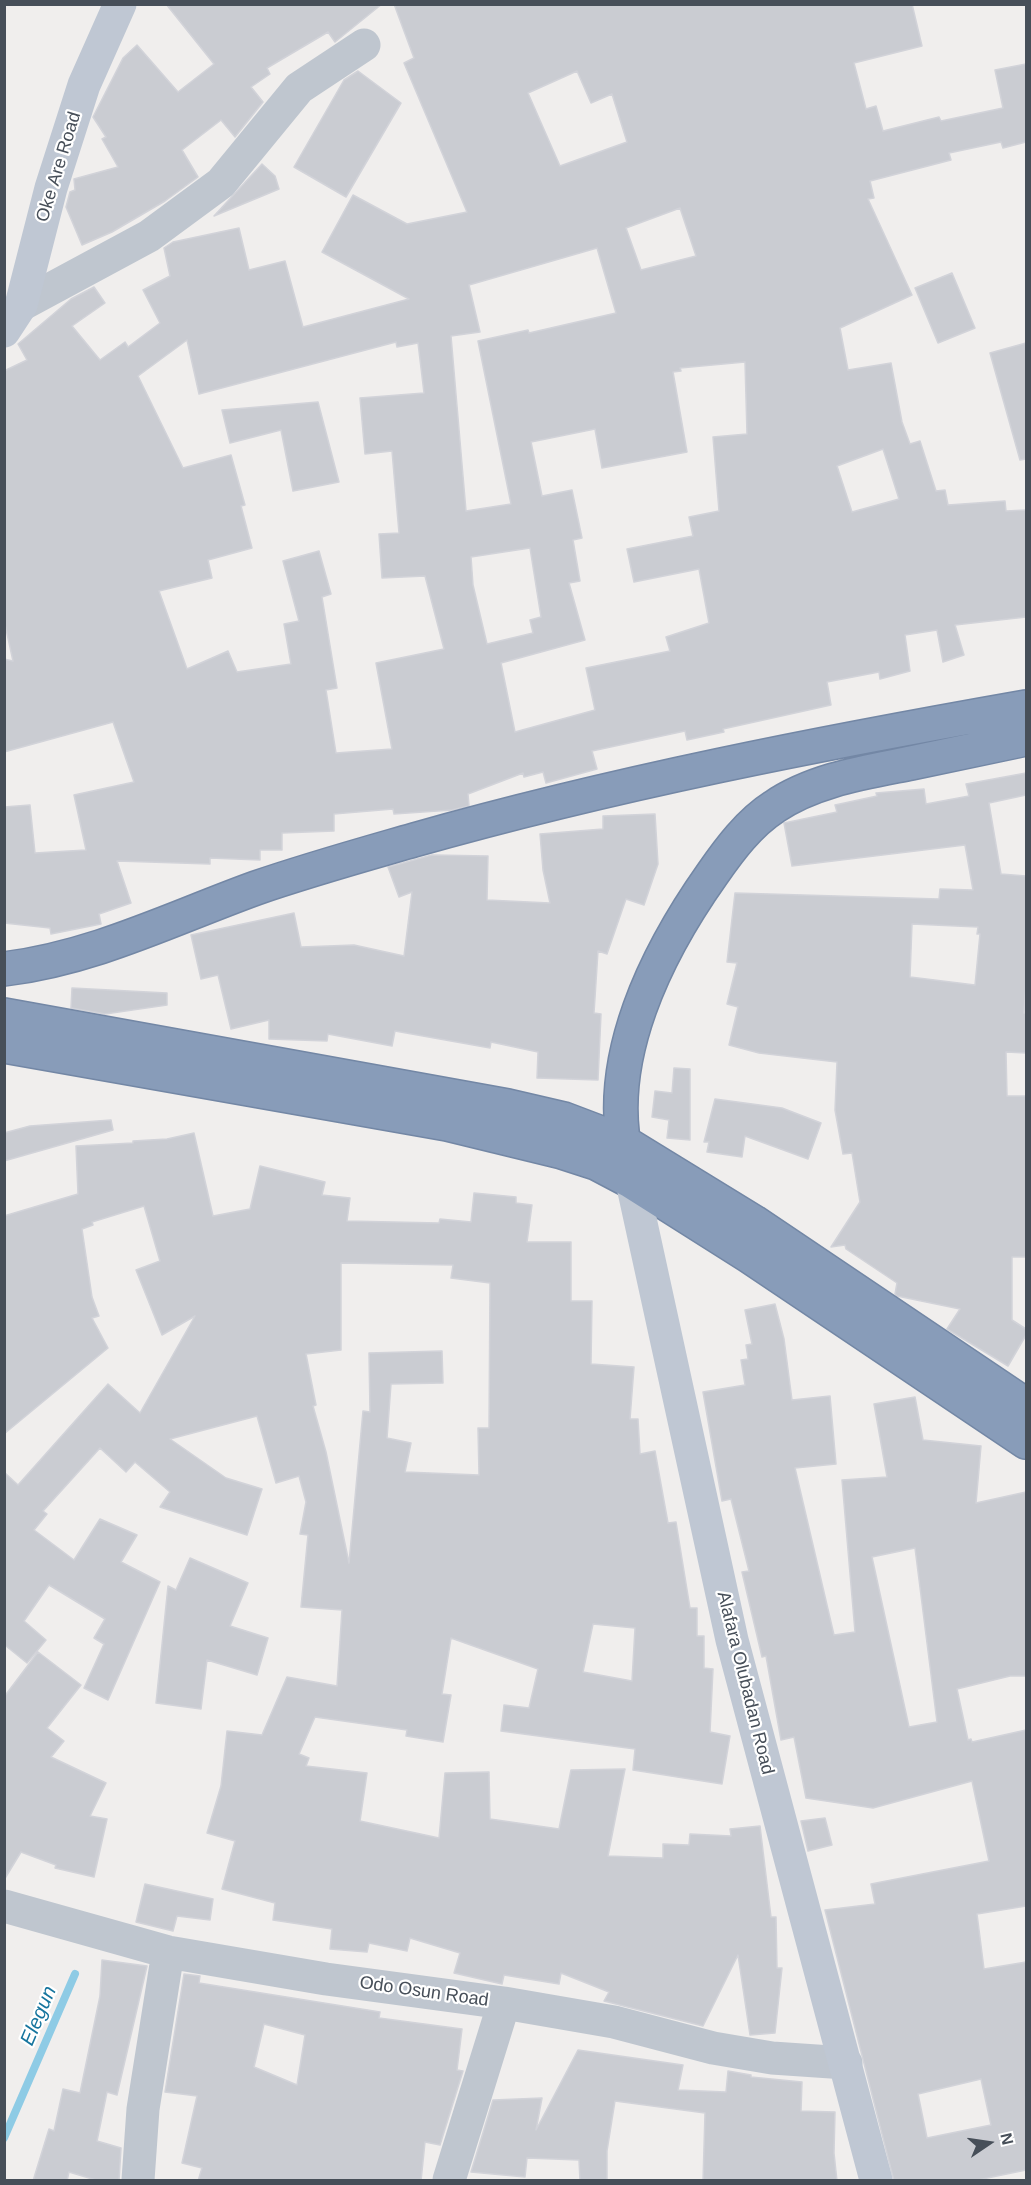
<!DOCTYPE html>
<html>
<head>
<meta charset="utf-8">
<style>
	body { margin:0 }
	#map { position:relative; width:1031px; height:2185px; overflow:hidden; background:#f0eeed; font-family:Arial,sans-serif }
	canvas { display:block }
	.frame { position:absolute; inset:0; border:6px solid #474f59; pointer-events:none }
	.north { position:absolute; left:959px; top:2113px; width:60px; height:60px; -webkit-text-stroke:4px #fff; paint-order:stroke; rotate:77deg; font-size:16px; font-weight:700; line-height:24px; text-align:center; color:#474f59 }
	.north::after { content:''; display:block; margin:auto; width:21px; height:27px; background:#474f59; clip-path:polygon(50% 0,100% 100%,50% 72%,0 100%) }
</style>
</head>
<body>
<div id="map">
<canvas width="1031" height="2185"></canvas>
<div class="frame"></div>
<div class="north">N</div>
</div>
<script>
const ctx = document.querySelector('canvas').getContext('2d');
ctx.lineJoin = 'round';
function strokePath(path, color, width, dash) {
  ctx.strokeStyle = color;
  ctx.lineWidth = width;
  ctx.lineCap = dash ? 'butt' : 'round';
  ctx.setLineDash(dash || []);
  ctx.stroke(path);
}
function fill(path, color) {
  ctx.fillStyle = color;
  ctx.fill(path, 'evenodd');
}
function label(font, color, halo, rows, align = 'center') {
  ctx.font = font + ' Arial,sans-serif';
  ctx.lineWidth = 4.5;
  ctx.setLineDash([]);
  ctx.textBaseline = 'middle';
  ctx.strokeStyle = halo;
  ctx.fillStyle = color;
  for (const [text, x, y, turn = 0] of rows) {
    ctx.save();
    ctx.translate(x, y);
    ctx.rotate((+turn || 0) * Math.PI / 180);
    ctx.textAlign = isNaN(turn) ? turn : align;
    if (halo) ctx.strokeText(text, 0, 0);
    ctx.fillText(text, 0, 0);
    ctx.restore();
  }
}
strokePath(new Path2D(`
	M4,2138L75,1974`), '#8ecbe5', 8);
const building = new Path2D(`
	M166,4H382L335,42L328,32L267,68L270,74L251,87L263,102L235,137L221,120L182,150L198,177L165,201L112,232L82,245L66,207L70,192L75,190L74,179L118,167L102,139L106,137L93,117L123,58L137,45L178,92L214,64Z
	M394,4H912L922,46L854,63L866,109L876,106L883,131L939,117L941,121L1003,108L995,70L1026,64V142L1003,148L1001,142L949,153L951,160L870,181L874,198L868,199L912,295L840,328L848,370L891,363L902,422L910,444L920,441L936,491L945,490L948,505L1005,501L1006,511L1026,510V617L955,625L964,655L943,662L937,630L905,635L910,671L880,679L879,672L827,682L831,705L723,729L724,732L687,740L685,731L592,751L597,769L546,783L543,772L524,777L523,773L468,794L469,806L452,810L394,814L393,809L334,814V831L282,833V850H260V860L210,858V864L117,861L131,903L99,914L101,924L51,934L50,928L4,923V807L30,805L35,853L86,850L74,795L134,782L113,722L4,752V659L13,661L4,620V371L27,360L18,344L71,299L94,287L105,303L72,326L100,360L125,342L128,347L160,323L143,290L170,276L164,248L173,242L239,228L249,270L285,261L303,327L409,299L322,252L353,195L407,224L467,212L404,63L414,58ZM577,71L591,103L612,94L627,142L560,166L528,93ZM680,208L696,256L641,270L626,228ZM597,248L616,313L529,333L528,330L478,341L511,504L466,511L451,336L480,332L469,285ZM187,340L199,394L396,342L397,347L418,343L424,393L360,398L365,454L392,451L399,533L379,534L382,578L425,576L444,649L376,663L392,749L336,753L326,690L337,688L322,597L331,594L319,551L283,561L299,621L284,624L291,664L237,672L228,651L187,669L159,591L212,578L208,560L252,548L241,506L245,505L231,455L183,468L138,376ZM745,362L747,434L713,437L719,511L689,517L693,536L627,549L634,582L699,569L709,623L666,637L670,651L586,668L595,710L515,732L501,663L585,640L569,583L580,581L573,540L582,538L572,490L542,496L531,442L595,429L602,468L687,452L673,372L681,371L680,368ZM883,449L899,499L852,512L837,466ZM530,548L541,617L530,620L533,633L487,644L473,585L471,557Z
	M358,71L401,103L346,197L294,167L344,80Z
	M262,164L275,176L279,189L214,216Z
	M952,273L975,328L938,343L915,288Z
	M1026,343V459L1020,460L990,353Z
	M318,402L339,482L293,491L281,430L230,443L222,410Z
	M1026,773V795L989,803L1001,874L1026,876V985L1024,1013H1026V1053L1006,1052L1007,1096H1026V1257H1012V1320L1026,1329V1335L1008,1366L947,1329L960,1309L897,1296L895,1294L897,1283L846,1249L845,1245L831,1247L860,1202L852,1153L843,1154L835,1110L837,1062L759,1053L729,1045L738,1007L727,1004L737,963L727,962L735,893L939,899L940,889L973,890L965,845L792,866L784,823L837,812L835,805L877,796L876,793L924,789L926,804L969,796L966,784ZM912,924L978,927L977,934H980L975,985L910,977Z
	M655,814L658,864L644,905L626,899L607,954L598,951L594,1013L601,1014L598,1080L537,1078L538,1052L491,1042L490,1048L395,1031L392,1046L328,1034L327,1041L269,1039V1020L231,1029L218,975L201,979L191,935L294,913L301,947L354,945L404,956L412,892L399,897L388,867L432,855L488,856L487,900L550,903L543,870L540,834L603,829V816Z
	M72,988L167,993V1005L105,1014L71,1008Z
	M674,1068L690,1069V1140L667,1138L669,1120L652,1117L655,1091L672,1093Z
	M715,1099L782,1108L821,1123L808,1159L745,1136L742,1157L707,1152L709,1142H704Z
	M111,1120L113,1130L4,1161V1133L30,1126Z
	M194,1133L213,1216L250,1209L260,1166L325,1182L322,1195L350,1198L347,1221L439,1223L440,1219L471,1222L474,1193L516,1197V1203L532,1205L527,1242H571V1301H592L591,1364L634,1367L630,1419H638L640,1454L655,1451L668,1523L676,1522L690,1608H697V1636H704V1668L713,1669L710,1732L730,1736L722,1784L633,1770L635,1749L501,1731L504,1705L529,1708L538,1669L451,1638L442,1694L451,1695L443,1742L406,1736L407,1730L315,1717L299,1754L309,1758L306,1766L367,1773L360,1821L439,1838L445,1773L489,1772L490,1819L559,1829L571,1770L625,1769L608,1856L663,1858V1844L689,1845L690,1834L731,1836L730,1829L760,1826L771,1917H776L777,1968H782L775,2033L750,2035L738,1955L703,2026L604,2001L609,1992L561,1973L559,1984L504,1975L502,1984L454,1973L460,1953L410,1938L407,1951L369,1943L367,1952L330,1949L332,1929L273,1920L275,1903L222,1889L235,1841L207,1833L221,1786L227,1731L262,1735L287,1677L337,1686L342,1610L301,1607L308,1535L300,1534L306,1502L299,1476L276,1483L257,1416L170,1439L226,1478L262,1489L247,1535L160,1507L170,1492L135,1462L126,1472L100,1448L43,1511L47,1514L34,1530L74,1560L100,1519L137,1535L121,1562L160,1582L108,1700L84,1688L104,1644L94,1638L105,1619L49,1585L24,1621L46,1640L27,1663L6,1646L4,1648V1472L18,1485L108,1384L140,1413L195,1316L162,1335L136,1270L160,1261L144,1206L92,1222L93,1225L82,1229L92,1297L99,1316L92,1318L108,1348L4,1434V1216L78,1194L76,1146L133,1143V1141L167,1139ZM341,1263L453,1265L451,1278L490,1283L489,1428H478L479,1475L405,1472L411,1443L387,1438L391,1384L443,1383L442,1351L369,1353L370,1412L363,1411L349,1563L326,1452L313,1406L316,1405L306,1354L341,1350ZM593,1624L635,1628L632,1681L583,1672Z
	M775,1304L784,1339L792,1400L830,1396L836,1464L795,1468L834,1635L855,1632L842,1480L887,1477L874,1404L915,1397L923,1440L981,1446L976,1503L1026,1492V1676H1010L957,1689L968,1740L971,1739L972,1742L1026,1730V1906L977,1914L984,1969L1026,1962V2170L973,2181H894L825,1910L875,1904L871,1884L989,1861L972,1781L873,1808L806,1798L794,1737L781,1740L766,1656L762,1657L742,1572L749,1571L731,1499L722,1501L703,1392L745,1385L741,1360L748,1359L746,1345L752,1344L745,1310ZM915,1548L937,1722L909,1727L872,1557ZM981,2079L991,2125L927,2138L918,2094Z
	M190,1558L248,1583L230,1626L268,1638L257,1675L207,1660L201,1709L156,1703L168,1586L176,1590Z
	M38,1652L81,1685L47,1728L64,1741L51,1757L106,1783L90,1816L107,1819L94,1877L55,1868L56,1865L21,1852L4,1880V1697Z
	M825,1818L832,1845L808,1851L801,1821Z
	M145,1884L213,1899L210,1920L177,1916L173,1931L136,1922Z
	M102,1960L147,1966L117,2095L107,2092L97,2141L121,2148L119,2181H99L69,2172L67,2181H33L49,2129L54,2131L63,2089L80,2093L100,1996Z
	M184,1974L200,1976L199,1983L380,2012L379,2018L462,2029L457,2070L463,2071L440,2145L425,2142L421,2181H198L202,2168L182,2163L197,2096L165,2092ZM264,2024L305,2035L297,2085L254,2067Z
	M578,2050L683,2065L678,2090L726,2092L728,2071L751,2075V2077L802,2082L801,2111L835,2112L834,2153L837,2181H703L705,2113L615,2101L607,2151V2181H580L579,2160L527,2158L525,2177L471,2172L493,2100L542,2098L536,2130Z`);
fill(building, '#caccd2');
strokePath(building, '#d2d3d9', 1.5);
const highway = new Path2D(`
	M4,969C94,958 173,918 256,888C308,870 362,855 414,840C615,783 821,743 1026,707
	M4,1015L508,1106L564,1119L622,1141L754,1222L1026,1405
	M4,1046L447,1124L562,1152L596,1163L632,1182L749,1256L1026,1442
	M627,1160C602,1060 657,952 713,873C729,850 749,823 774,807C813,780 866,772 911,763C950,755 988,747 1026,739`);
strokePath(highway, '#7387a5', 36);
strokePath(new Path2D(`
	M21,305L149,236L221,183L299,88L364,45
	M4,1906L168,1952L326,1979L504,2003L614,2022L713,2048L772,2058L846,2063
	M138,2180L143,2109L168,1952
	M449,2180L504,2003`), '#bfc6cf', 33);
strokePath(new Path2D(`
	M4,331L21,305L51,188L84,85L120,4
	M632,1182L732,1640L876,2180`), '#bfc7d3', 33);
strokePath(highway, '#889cb9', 33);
label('18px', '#474f59', '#fff', [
	["Oke Are Road",59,167,-73],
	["Alafara Olubadan Road",745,1683,76],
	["Odo Osun Road",424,1992,8]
]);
label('italic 20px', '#16759e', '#fff', [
	["Elegun",39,2016,-67]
]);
</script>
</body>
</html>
